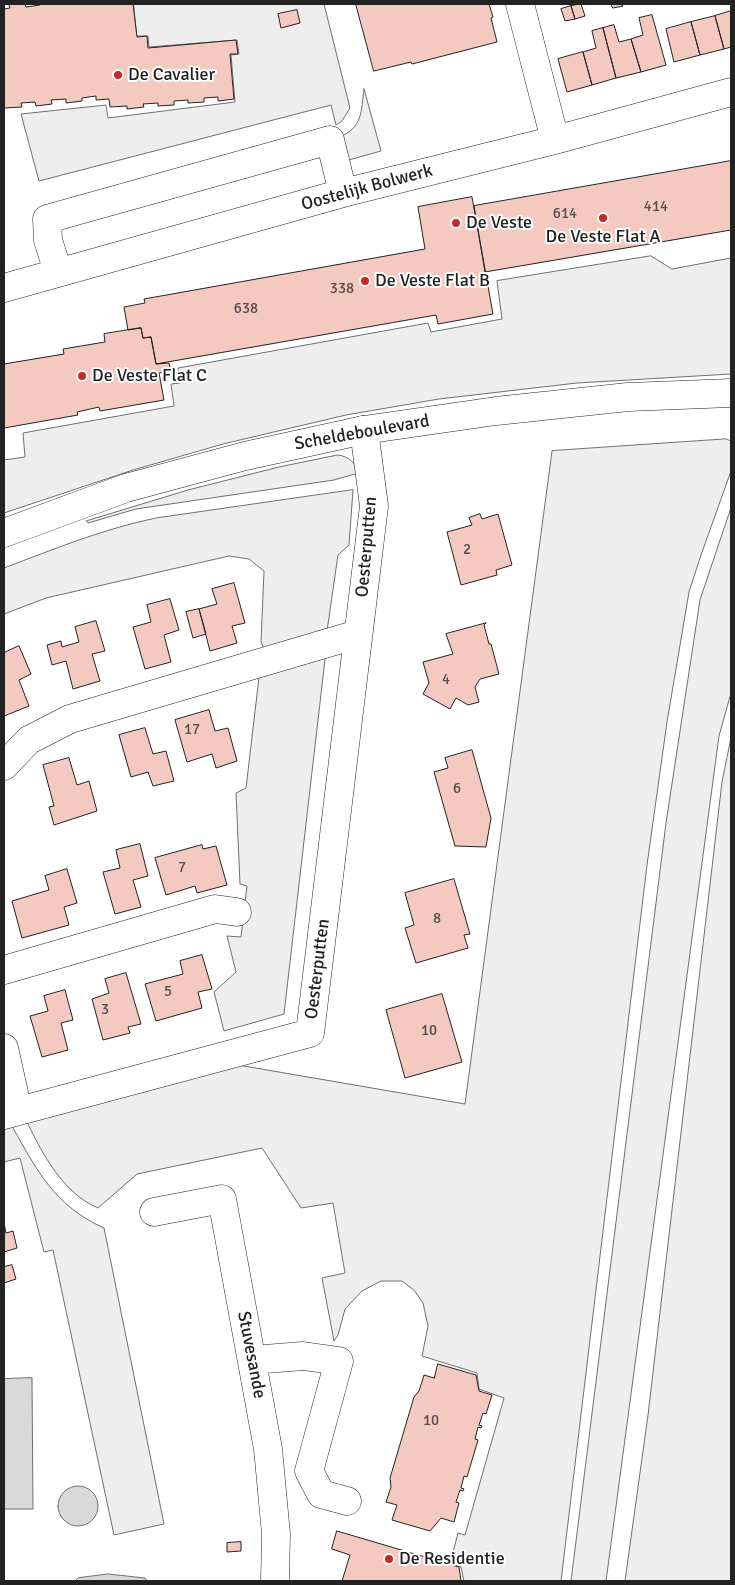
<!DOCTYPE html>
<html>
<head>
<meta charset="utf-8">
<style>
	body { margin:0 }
	#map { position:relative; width:735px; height:1585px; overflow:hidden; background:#fff; font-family:Signika,sans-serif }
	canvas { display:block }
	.frame { position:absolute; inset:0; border:5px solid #222; pointer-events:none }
</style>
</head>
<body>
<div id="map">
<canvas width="735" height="1585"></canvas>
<div class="frame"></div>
</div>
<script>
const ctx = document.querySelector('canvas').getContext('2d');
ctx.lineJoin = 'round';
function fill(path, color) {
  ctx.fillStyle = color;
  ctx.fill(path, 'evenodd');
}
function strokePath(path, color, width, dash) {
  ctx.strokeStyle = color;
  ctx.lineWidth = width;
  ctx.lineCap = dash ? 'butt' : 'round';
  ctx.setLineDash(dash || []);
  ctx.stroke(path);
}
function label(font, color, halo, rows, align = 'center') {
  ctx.font = font + ' Signika,sans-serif';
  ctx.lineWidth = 4;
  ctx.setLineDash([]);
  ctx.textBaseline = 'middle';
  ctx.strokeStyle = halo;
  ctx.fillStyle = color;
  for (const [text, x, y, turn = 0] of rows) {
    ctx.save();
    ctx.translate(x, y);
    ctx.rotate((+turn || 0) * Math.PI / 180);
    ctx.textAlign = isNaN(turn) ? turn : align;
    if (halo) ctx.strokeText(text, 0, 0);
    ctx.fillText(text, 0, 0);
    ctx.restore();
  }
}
const green = new Path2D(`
	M134,4H324L350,108L342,121L336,125L331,105L39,181L21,114L106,105L108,118L235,102L231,55L239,54L237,40L149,47L148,36H137Z
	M364,89L381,151L345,161L339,137C363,128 361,111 364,89Z
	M651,256L672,269L731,258V374L577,383L439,399L346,415L223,444L133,470L4,513V460L25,457L23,433L174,406L171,384L180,383L178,368L428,323L431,332L502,319L497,281Z
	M726,439L731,441V471L701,555L689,592L667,722L647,865L561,1581H464L461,1567L450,1564L458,1533L465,1535L504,1398L479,1389L477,1373L422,1356L428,1326L423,1303L414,1290L402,1281H381L362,1291L345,1309L338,1335L334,1341L322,1278L345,1273L333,1203L301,1208L262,1148L137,1174L98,1208C63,1193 43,1155 27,1122L238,1065L465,1104L552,451Z
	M338,455C348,456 356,463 358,473L334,480L136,509L88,523L86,521L188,490L279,467Z
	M353,490L349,545L338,555L326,638L265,651L261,642L264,571L249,559L229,556L46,598L4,614V568C54,549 103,529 156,518Z
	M731,508V693L719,736L606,1581H571L666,823L700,600Z
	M326,651L284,1014L224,1031L214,992L236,972L227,936L241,937L247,886L240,884L236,793L246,788L260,669Z
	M731,738V1581H625L648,1415L722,782Z
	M12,1126C37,1171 55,1206 104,1228L164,1524L114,1535L53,1250L44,1252L20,1158L4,1162V1128Z`);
fill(green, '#eee');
strokePath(green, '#6f6f6f', 1);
const water = new Path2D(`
	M32,1378L33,1509H4V1379Z
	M58 1506a20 20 0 1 1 40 0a20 20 0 1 1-40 0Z
	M108,1574L145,1578L147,1581H75L78,1578Z`);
fill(water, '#d9d9d9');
strokePath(water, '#6f6f6f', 1);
const building = new Path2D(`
	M25,4L26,7L40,5V4H133L137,37L147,36L148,48L236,40L238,54H230L234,99L218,101V97L204,98V102L188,103V100L174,101V105L158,106V103L143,104L144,107L127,109V106L110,107L109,99L96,100V96L82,98V101L66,103V99L51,100L52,104L36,106L35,102L21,103L22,107L4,108V9L10,8L9,5Z
	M356,4H489L493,17L491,18L497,42L412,64L411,62L374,71Z
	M581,4L585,16L575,19L571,6Z
	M611,4H622L623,6L613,8Z
	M571,6L575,19L565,21L561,9Z
	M297,10L300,23L281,28L278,14Z
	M731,11V47L724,49L715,16Z
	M652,15L666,65L641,72L631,39L643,35L639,18Z
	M715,16L724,49L700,55L691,22Z
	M691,22L700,55L674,62L666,29Z
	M614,25L619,42L631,39L641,72L616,78L603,28Z
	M603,28L616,78L592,85L583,52L596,48L592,31Z
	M583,52L592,85L567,92L558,59Z
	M731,161V230L485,272L474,206Z
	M472,197L493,314L438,324L436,315L156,364L151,337L143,338L141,328L128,330L124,307L145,303L144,299L425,249L418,207Z
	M141,328L143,338L151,337L156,364L169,363L171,371L159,373L164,400L100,411L99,407L77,412L78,415L4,428V364L64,354L63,349L105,342L104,334Z
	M480,514L482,519L498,514L512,565L496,570L497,575L461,585L447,532L472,525L469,518Z
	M234,583L245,623L232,626L237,643L210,651L199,609L217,604L212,589Z
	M170,599L179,630L164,635L171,662L145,669L133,627L151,622L147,605Z
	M199,609L206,634L193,638L186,612Z
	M96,621L105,651L92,654L100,681L73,689L66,661L52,665L47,645L61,641L62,647L79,642L75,627Z
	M486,623L484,625L489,644H491L499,674L480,679L475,687L479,702L468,705L456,698L450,709L423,694L429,683L423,662L453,654L446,634Z
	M19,646L31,674L19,680L29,706L4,716V653Z
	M209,710L215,731L228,728L237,761L216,768L212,754L187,762L175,720Z
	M145,728L153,754L166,751L174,781L153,786L148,772L131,777L119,735Z
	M472,750L491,818L486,847L455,846L434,772L448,768L445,758Z
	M69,758L77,785L89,781L97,811L54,825L49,807L54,806L43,765Z
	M140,844L148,876L133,880L141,907L115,914L103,872L120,868L116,850Z
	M202,845L203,849L216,846L227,885L197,893L195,886L166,895L155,858Z
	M67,869L77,903L64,907L69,925L22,938L12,901L49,890L45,876Z
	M454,879L470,934L464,935L468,948L416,963L405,928L414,925L405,893Z
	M202,955L212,989L198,992L202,1008L156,1021L145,984L183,974L180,961Z
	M126,973L141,1024L128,1027L130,1033L103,1040L92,999L109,993L105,979Z
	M65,990L73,1020L61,1023L68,1050L42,1057L30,1016L48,1011L44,996Z
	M442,994L462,1062L405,1078L386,1010Z
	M4,1223L6,1233L13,1231L17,1248L4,1252Z
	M12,1265L16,1279L4,1283V1267Z
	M438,1364L476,1375L479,1391L492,1395L486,1414L483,1413L479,1425L482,1426L481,1428L478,1427L475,1439L478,1440L467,1477L464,1476L461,1488L464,1489L463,1491L460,1490L456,1502L459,1503L454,1522L441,1518L430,1531L392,1520L397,1505L386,1502L391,1487L390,1478L414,1397L419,1391L424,1375L434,1378Z
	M337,1531L459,1567L461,1581H342L350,1555L332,1549Z
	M241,1542V1551L227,1552V1543Z`);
fill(building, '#f3c9c0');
strokePath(building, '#222', 1);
const minor = new Path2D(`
	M520,4L555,140
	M58,272L48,240L47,219L330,140L343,193
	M4,288L343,193L555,140L731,92
	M4,766L29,740L70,719L358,634
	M4,970L215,909L237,912
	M4,1048L18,1111
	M4,1115L310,1033L374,506L364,430
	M154,1212L222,1199L268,1449L276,1534L275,1581
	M252,1360L303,1356L339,1361L309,1471L321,1494L347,1501`);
const major = new Path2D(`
	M4,533L126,488L245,456L364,430L496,411L628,397L731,393`);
strokePath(minor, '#222', 29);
strokePath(major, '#222', 29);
strokePath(minor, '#fff', 28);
strokePath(major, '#fff', 28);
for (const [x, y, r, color] of [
	[118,75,5,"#c62828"],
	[603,218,5,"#c62828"],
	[456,223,5,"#c62828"],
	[365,281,5,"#c62828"],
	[82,376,5,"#c62828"],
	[389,1559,5,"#c62828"]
]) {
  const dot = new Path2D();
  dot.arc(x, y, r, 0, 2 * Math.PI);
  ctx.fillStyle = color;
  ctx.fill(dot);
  strokePath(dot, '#fff', 2);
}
label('15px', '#564c4a', null, [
	["414",656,207],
	["614",565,214],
	["338",342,289],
	["638",246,309],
	["2",467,550],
	["4",446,680],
	["17",192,730],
	["6",457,789],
	["7",182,868],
	["8",437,919],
	["5",168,992],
	["3",105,1010],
	["10",429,1031],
	["10",431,1421]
]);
label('18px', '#222', '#fff', [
	["De Cavalier",128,75],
	["De Veste",466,223],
	["De Veste Flat A",603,237,"center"],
	["De Veste Flat B",375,281],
	["De Veste Flat C",92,376],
	["De Residentie",399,1559]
], 'left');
label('18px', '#222', '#fff', [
	["Oostelijk Bolwerk",367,188,-15],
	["Scheldeboulevard",362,433,-10],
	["Oesterputten",367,547,-85],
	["Oesterputten",318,969,-83],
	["Stuvesande",251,1355,79]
]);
</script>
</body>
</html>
